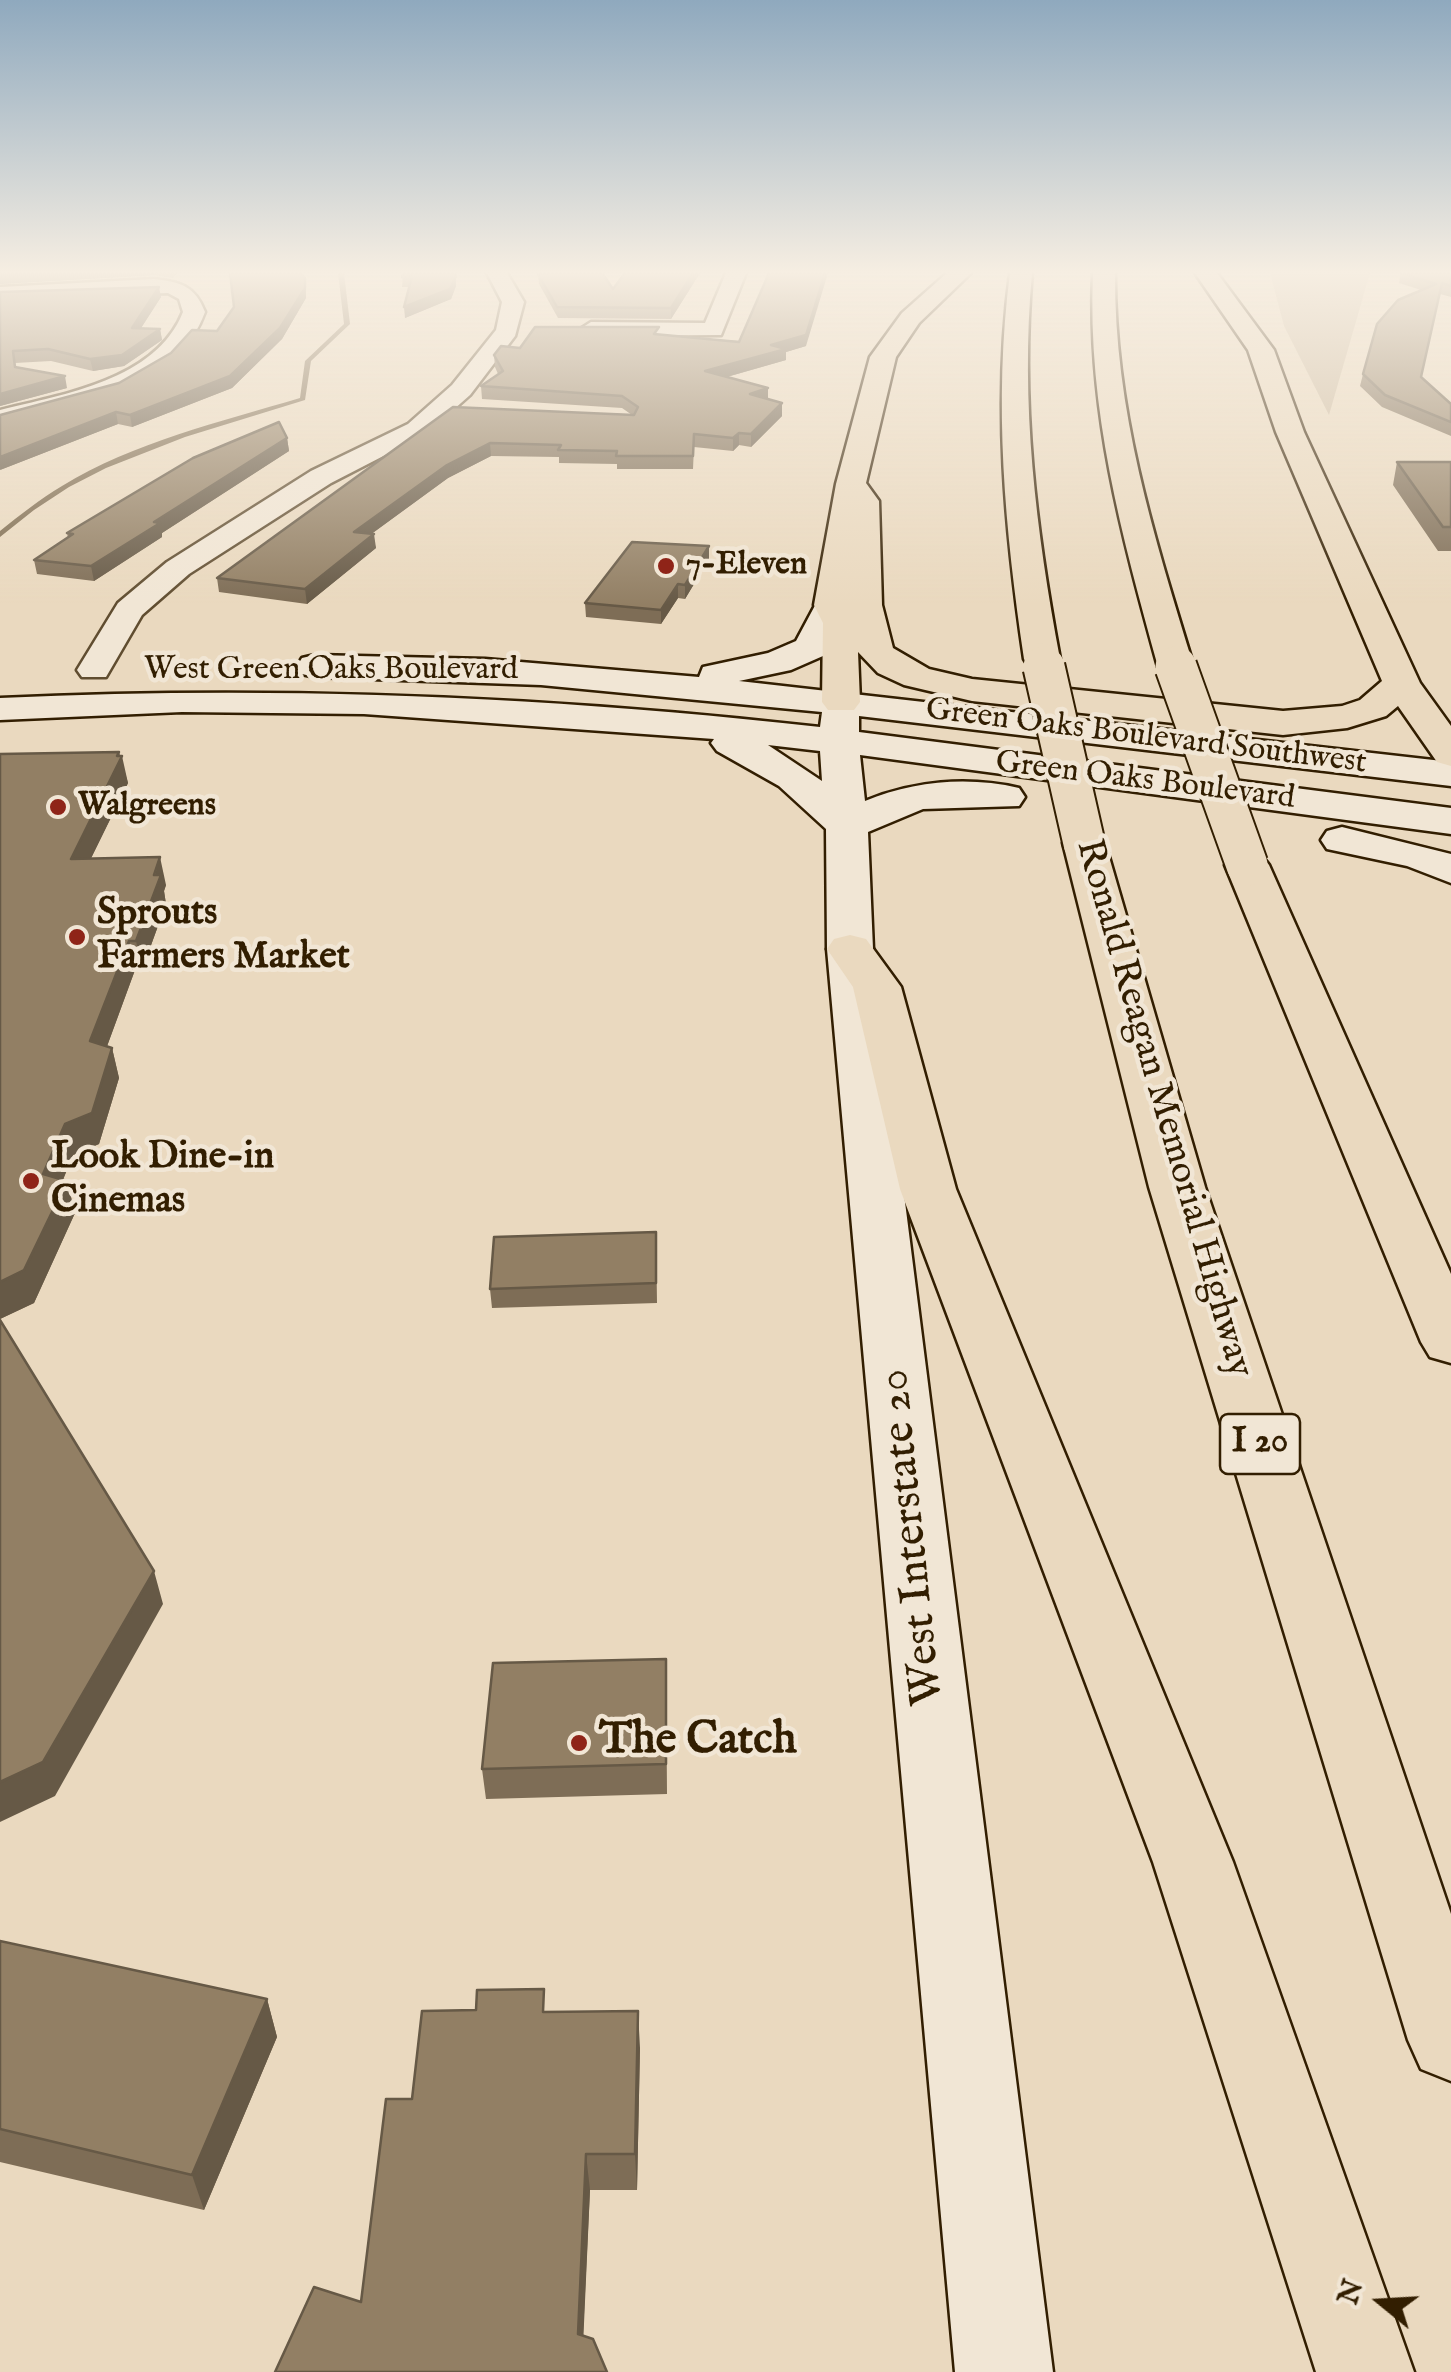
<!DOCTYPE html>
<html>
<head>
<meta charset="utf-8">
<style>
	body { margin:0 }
	#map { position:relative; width:1451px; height:2372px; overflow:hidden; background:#ead9bf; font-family:"IM FELL English",serif }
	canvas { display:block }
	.north { position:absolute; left:1331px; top:2252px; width:100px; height:100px; -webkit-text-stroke:8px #f1e6d5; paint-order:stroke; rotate:288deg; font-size:28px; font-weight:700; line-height:40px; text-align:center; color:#321e01 }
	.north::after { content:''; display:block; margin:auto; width:35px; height:45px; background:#321e01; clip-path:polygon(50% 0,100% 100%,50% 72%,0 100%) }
</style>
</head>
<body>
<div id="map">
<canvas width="1451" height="2372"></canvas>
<div class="north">N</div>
</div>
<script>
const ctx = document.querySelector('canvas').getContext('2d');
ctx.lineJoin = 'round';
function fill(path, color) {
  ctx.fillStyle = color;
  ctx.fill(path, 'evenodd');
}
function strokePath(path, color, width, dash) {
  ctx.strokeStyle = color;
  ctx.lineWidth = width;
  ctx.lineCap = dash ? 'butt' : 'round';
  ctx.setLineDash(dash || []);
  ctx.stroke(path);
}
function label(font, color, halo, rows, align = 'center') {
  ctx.font = font + ' "IM FELL English",serif';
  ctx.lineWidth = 9;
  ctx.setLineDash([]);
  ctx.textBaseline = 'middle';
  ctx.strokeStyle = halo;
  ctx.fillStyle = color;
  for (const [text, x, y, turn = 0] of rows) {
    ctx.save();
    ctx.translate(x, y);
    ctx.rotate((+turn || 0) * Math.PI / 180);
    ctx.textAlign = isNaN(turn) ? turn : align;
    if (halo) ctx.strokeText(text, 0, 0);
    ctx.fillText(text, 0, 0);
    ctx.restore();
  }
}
fill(new Path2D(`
	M1270,273H1370L1329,415L1284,326Z`), '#cbb99f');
fill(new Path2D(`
	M338,273H344L350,324L311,361L305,400L185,437L106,468L69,487L34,510L0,537V531C20,515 40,499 62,486C134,442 220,422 300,398L305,361L344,324Z`), '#7b684c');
const street = new Path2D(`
	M487,273H507L524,302L515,336L470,395L426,434L331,483L189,574L142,615L106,677H82L77,670L118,603L167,562L311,471L408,424L452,385L496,330L502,302Z
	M726,273H746L721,335L591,336L580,329L591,322L705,323Z
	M154,279C181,282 195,286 205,312C176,392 74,407 0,424V410C64,394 156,380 183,312L179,299L168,293L0,299V287Z`);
const secondary = new Path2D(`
	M831,595L843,598L848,605L823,656L791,670L739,681L1451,762V786L859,716V732L1451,808V834L860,755L865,801C913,781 968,776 1019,788L1025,797L1019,806L923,809L868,832L873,949L1053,2372H955L827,949L826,829L779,786L717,751L711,743L714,739L364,714L182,712L0,720V698C277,685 545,696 820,727L822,712L541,685L315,677L302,674L297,666L302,658L315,655L485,659L699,677L703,667L768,653L796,641L819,598ZM768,745L820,751L822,781Z
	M1342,827L1451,854V883L1407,866L1327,849L1321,840L1327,831Z`);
const highway = new Path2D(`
	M947,273H971L919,323L896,357L866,483L879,501L882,605L893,648L929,669L972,679L1283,711L1342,706L1360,700L1382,681L1276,432L1248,350L1195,273H1217L1274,350L1304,432L1420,683L1451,726V766L1437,762L1398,706L1386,716L1347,728L1283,735L972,701L904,685L878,673L858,652L860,702L854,710H828L822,702L823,623L814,605L836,484L870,357L902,313Z
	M1010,273H1032C1020,404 1036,530 1060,659L1055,667H1029L1024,659C1005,530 993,403 1010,273Z
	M1093,273H1115C1114,410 1154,537 1194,667L1189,675H1163L1158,667C1122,536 1087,410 1093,273Z
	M1084,830L1099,834L1105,843L1205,1187L1451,1914V2081L1421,2069L1408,2040L1149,1187L1063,843L1069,834Z
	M1247,852L1262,856L1269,865L1451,1274V1363L1430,1357L1421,1342L1225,865L1232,856Z
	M850,935L866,939L901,987L956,1189L1233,1862L1414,2372H1316L1153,1862L900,1189L853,987L827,949L834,939Z`);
strokePath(street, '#604d30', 5);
strokePath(secondary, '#321e01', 5);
strokePath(highway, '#321e01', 5);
fill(street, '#f1e6d5');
fill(secondary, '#f1e6d5');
fill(highway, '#ead9bf');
const highwayBridgeFar1 = new Path2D(`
	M1042,659L1044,670`);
const highwayBridge = new Path2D(`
	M1044,667L1084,843
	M1176,667L1247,865`);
strokePath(highwayBridgeFar1, '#321e01', 35, []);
strokePath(highwayBridge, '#321e01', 45, []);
strokePath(highwayBridgeFar1, '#ead9bf', 32);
strokePath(highwayBridge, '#ead9bf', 41);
fill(new Path2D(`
	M0,273H177L173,278L154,275L0,284Z
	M403,273L456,286L451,299L405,318L409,287H402Z
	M700,273L671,319L558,318L539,284L538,274L613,289Z
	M1401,273H1451V297L1440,294L1421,377L1451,404V436L1382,407L1360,386L1363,374L1421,290L1399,283Z
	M306,288V298L282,339L232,388L132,427L118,424L0,470L119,383L217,331Z
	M0,292L161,297L141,328L160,329L162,340L124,366L93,371L51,361L15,363L16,367L67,388L0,406Z
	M659,335L806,346L786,352V360L727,377L768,388V399L782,403V416L751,447L739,445L733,451L694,447L693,469H617V464L559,463V457L491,456L448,478L371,534L376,548L307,604L219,592L217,578L453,407L632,415L622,408L482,399L481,386L498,374L495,367L494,355L520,348Z
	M287,438L289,451L162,533V537L94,581L37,574L34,560L68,538L67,533Z
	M1397,462H1451V551H1438L1393,485Z
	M709,546V559L685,599L678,598L661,624L586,617L585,603Z
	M0,754L120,756L128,783L91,858L166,885L164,891L166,904L142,970H135L107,1046L112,1048L119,1078L99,1144L73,1155L63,1180L67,1181L75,1213L34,1303L0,1319Z
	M656,1232L657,1303L492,1308L490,1289Z
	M666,1659L667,1794L486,1799L482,1769Z
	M0,1941L267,1999L277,2037L204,2210L0,2162Z
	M476,2010L547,2012L640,2048L637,2190H590L583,2335L361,2302L412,2099Z`), '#7e6d56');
fill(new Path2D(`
	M20,273H153L154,275L0,284V274Z
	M693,273H700L671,319V308Z
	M825,273H828L806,346L786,352V360L705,383V371Z
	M456,276V286L451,299L405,318L404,307Z
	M305,278L306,298L282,339L232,388L132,427L130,415Z
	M159,287L161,297L134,339L132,328Z
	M160,329L162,340L124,366L93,371L90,359Z
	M65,376L67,388L0,406V394Z
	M768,388V400L750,394Z
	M782,403V416L751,447V434Z
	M116,412L118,424L0,470V457Z
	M739,433V445L733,451V438Z
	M287,438L289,451L162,533V537L94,581L91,566L154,522Z
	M490,443L491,456L448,478L355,546L354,532L447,465Z
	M374,534L376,548L307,604L305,589Z
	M709,546V559L685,599V585Z
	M678,584V598L661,624V610Z
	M119,752L121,759L122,756L128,783L77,887L71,859Z
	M160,857L166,885L164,891L166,904L142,970L136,941Z
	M129,941L135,970L98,1071L90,1041Z
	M112,1048L119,1078L99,1144L73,1155L52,1206L43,1174L65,1124Z
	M67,1181L75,1213L34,1303L0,1319V1282Z
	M154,1571L163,1604L55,1796L0,1822V1782Z
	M267,1999L277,2037L204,2210L192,2175Z
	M638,2011L640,2048L637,2190L635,2154Z
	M586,2154L590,2190L582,2368L578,2334Z`), '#665946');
const building = new Path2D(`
	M230,273H300L305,278V288L280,328L230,376L130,415L116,412L0,457V415L119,383L171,353L192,330L217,331L234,307Z
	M403,273H454L456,276L450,289L404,307L412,276L402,277Z
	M551,273H602L613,289L625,273H693L671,308L557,307L538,274Z
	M769,273H825L806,335L771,345L786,349L705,371L768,388L750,394L782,403L751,434L739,433L733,438L694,434L693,456H616L617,451L558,450L561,445L490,443L447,465L354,532L374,534L305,589L217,578L453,407L634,415L638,407L622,396L481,386L503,371L494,355L501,346L520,348L535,327H659L654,334L739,342Z
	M1401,273H1451V286L1442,283L1421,377L1451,404V422L1385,395L1363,374L1377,324L1398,300L1436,284Z
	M159,287L132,328L160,329L122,355L90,359L48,349L13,351L15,367L65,376L0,394V292Z
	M279,422L287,438L154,522L160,523L91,566L34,560L73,534L67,533L193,458Z
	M1397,462H1451V527H1443Z
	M632,542L709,546L685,585L678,584L661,610L585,603Z
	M119,752L117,756H122L71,859L160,857L154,875H161L136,941H129L90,1041L112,1048L92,1113L65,1124L43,1174L67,1181L24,1270L0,1282V754Z
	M656,1232V1283L490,1289L494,1237Z
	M0,1320L154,1571L43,1762L0,1782Z
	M666,1659V1764L482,1769L493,1663Z
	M0,1941L267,1999L192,2175L0,2129Z
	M544,1989L543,2012L638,2011L635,2154H586L578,2334L593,2339L607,2372H275L314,2287L361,2302L386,2099H412L422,2011L476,2010L477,1990Z`);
fill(building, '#927f64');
strokePath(building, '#665946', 2.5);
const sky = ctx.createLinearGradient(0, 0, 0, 605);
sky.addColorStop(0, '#8fa9be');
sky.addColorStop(0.45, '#f6eee2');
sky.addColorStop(1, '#f6eee200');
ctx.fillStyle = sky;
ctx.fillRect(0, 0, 1451, 605);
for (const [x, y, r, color] of [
	[666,566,10,"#8f2418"],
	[58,807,10,"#8f2418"],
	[77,937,10,"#8f2418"],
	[31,1181,10,"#8f2418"],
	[579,1743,10,"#8f2418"]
]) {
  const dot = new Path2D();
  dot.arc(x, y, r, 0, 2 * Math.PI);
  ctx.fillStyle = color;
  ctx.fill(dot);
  strokePath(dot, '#f1e6d5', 4);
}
label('bold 32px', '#321e01', '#f1e6d5', [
	["7-Eleven",686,566],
	["Walgreens",78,807]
], 'left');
label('32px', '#321e01', '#f1e6d5', [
	["West Green Oaks Boulevard",331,671],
	["Green Oaks Boulevard Southwest",1146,738,7],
	["Green Oaks Boulevard",1145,782,7]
]);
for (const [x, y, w] of [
	[1260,1444,80]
]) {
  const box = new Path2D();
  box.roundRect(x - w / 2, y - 30, w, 60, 8);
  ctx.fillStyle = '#f1e6d5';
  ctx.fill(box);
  strokePath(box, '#321e01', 2.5);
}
label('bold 35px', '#321e01', null, [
	["I 20",1260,1444]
]);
label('bold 38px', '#321e01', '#f1e6d5', [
	["Sprouts",97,915],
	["Farmers Market",97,959],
	["Look Dine-in",51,1159],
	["Cinemas",51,1203]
], 'left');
label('38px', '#321e01', '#f1e6d5', [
	["Ronald Reagan Memorial Highway",1162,1109,74]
]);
label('45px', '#321e01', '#f1e6d5', [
	["West Interstate 20",914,1537,-96]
]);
label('bold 45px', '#321e01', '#f1e6d5', [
	["The Catch",599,1743]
], 'left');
</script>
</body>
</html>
